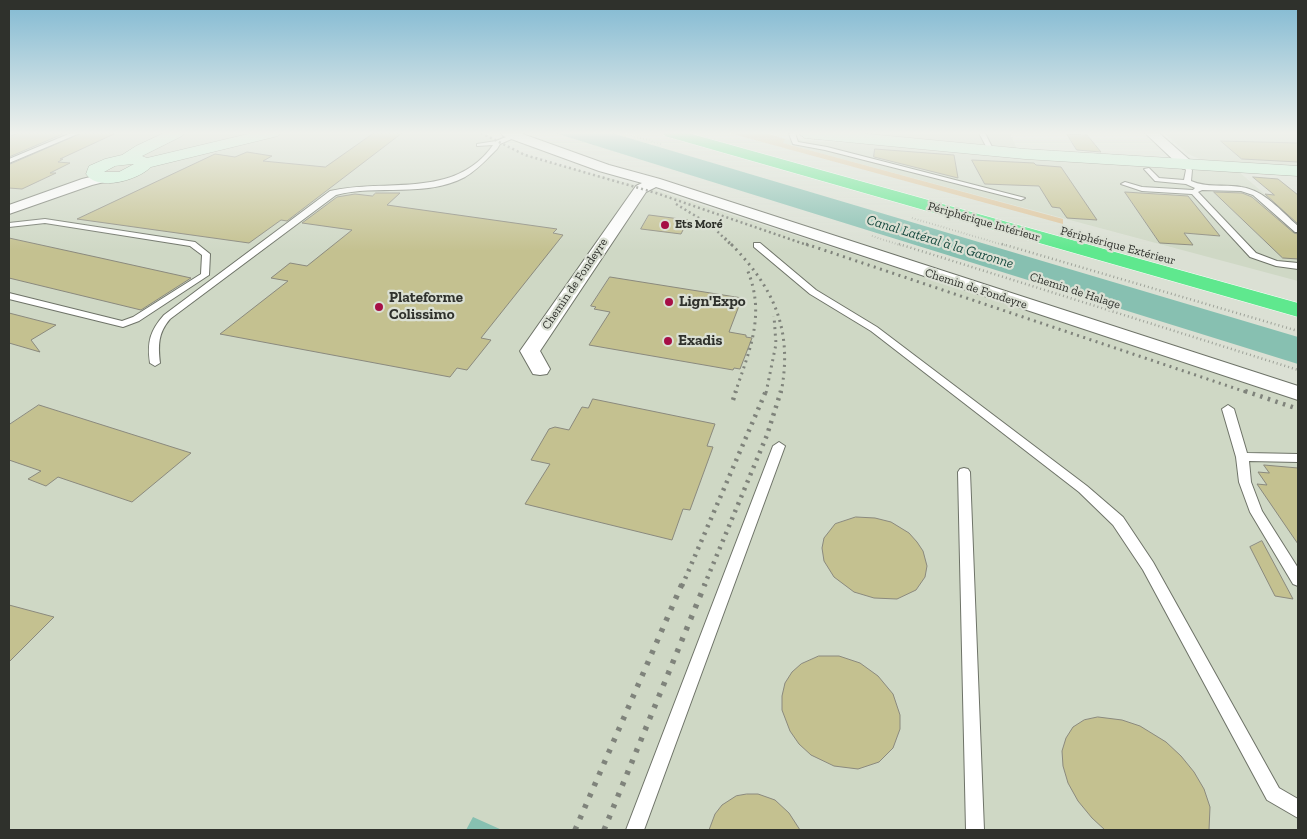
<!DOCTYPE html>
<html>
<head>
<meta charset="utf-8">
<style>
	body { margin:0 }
	#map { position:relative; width:1307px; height:839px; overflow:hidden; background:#dbe0d4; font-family:"Zilla Slab",serif }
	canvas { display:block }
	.frame { position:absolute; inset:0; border:10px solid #2f312c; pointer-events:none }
</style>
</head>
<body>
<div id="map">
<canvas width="1307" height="839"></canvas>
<div class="frame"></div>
</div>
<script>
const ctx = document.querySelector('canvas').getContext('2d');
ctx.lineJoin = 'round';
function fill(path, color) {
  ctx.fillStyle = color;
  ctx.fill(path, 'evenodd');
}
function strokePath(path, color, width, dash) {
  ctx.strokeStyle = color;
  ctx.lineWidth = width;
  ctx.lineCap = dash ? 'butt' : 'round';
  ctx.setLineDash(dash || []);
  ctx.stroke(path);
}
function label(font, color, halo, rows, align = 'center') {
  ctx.font = font + ' "Zilla Slab",serif';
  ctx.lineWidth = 4.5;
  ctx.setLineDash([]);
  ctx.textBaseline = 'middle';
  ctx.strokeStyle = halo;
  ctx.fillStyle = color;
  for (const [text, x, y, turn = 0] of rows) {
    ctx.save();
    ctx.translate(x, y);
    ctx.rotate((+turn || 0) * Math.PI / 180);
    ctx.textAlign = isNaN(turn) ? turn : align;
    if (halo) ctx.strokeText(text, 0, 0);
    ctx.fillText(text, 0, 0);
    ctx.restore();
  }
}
fill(new Path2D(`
	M9,133H483L506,146L540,160L655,190L1298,398V830H9Z
	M869,133H1010L1017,149L892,138Z
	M1164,133H1298V167L1205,161L1188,154Z
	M783,139L888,145L1238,171L1298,223V281L782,143Z`), '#cfd8c5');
fill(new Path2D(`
	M729,133H767L785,139L783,143L1063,219V224Z`), '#dec49a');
fill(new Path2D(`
	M555,133H612L1298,337V364Z
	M473,817L502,830H466Z`), '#87c0b1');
const building = new Path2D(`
	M19,133H65L9,157V137Z
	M82,133H116L60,159H63L58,162L70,163L50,173H56L22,189L9,188V165Z
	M374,133H402L287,221L281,220L249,243L77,219L215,154L235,157L247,152L272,156L263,161L325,167Z
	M1067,134L1087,135L1101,152L1077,150Z
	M1221,141L1298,143V162L1242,159Z
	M875,149L954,155L958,178L874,157Z
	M972,160L1034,163L1036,165L1061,167L1097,220L1067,218L1060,208L1052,207L1039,186L985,184Z
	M1253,177L1278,179L1298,195V224L1265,194L1274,195Z
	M1125,192L1188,196L1220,236L1184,233L1193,245L1160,243Z
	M1214,192L1242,193L1252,197L1294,233L1298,234V259L1283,258Z
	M376,193H400L387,205L557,229L553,233L563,235L481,338L491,340L467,370L457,368L450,377L220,334L288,281L271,278L290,263L307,266L352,230L302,223L337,197L355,194L372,196Z
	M649,215L688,220L681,234L641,229Z
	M9,238L96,257L191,278L141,310L9,278Z
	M610,277L742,298L729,332L746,335V337L752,338L740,369L734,368L733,370L589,345L610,312L594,309L596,307L591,306Z
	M9,313L56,325L31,340L40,352L9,343Z
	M593,399L715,424L707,446L713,447L690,510L683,509L672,540L525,504L550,464L531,460L549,429L555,427L569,430L582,407L588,408Z
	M39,405L191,453L132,502L58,477L46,486L28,479L41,471L9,460V425Z
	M1264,465L1298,468V544L1257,484L1267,485L1258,472L1269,473Z
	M856,517L875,518L891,522L909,533L917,542L923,551L927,566L925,577L916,590L897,599L874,598L854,592L834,577L824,561L822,548L824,538L835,524Z
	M1262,541L1293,599L1275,596L1250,547Z
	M9,605L54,617L9,662Z
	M819,656H839L860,663L878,676L893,694L900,715V729L893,748L879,762L858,769L834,766L811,755L799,744L790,731L782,710V696L785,683L792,672L801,664Z
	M1098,717L1122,720L1140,726L1166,742L1181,756L1194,772L1204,789L1210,807L1209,830H1105L1092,818L1078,801L1068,783L1063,766L1062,751L1066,738L1073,727L1084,720Z
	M747,794H758L775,800L789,813L800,830H709L715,814L722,805L736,796Z`);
fill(building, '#c4c190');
strokePath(building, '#8b8a7e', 1);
const lane = new Path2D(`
	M71,133H80L9,163V159Z
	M516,133L523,134L500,144L497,149C487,159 477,170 465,177C426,198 377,184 336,195L170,319C158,333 158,345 160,363L155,366L150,363C147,342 150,331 164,315L330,191C385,178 455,200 493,145L477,146V144L496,141Z
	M795,133L798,142L827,147L1025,198L1021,200L825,150L793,144L789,134Z
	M979,133H985L994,151L993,152H989Z
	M1185,163L1192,170L1191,181C1207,188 1223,184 1241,187C1264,190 1281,211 1298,226V232H1295L1253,195L1241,191L1202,190L1198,192L1256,253L1277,261L1298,263V269L1276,266L1250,257L1192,194L1142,191L1121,184L1125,182L1142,187L1193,190L1195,188L1186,184L1155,181L1144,169L1149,168L1159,178L1184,180L1186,170L1182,165Z
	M45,219L195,242L210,254L209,275L139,321L123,327L9,299V293L122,321L133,317L201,274L202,255L190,246L45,223L9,227V223Z
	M754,243H760L816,290L877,327L1087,486L1123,517L1153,562L1279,788L1298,799V818L1267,800L1143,570L1113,525L1079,492L871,331L810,294L754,247Z
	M1228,405L1234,409L1247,453L1298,454V462L1249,461L1251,482L1262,511L1298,568V586L1293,584L1250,512L1239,482L1236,457L1222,409Z
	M779,442L785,446L644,830H626L773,446Z
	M964,468L968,469L970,472L984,830H966L958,472L960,469Z`);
const street = new Path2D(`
	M501,133H520L609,165L660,179L1298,386V400L656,187L646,192L540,351L550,369L547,374L540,375L533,374L520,351L636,186L642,183L599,171L503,136Z
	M1145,133H1159L1193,163L1195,166L1193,169H1183Z
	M107,173L114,177L112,180L92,185L9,214V205L82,179Z`);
const secondary = new Path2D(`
	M164,133H184L182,136L142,156L147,158L252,133H280L278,136L151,167C138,180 98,192 86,174L89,166L105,159L122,155L136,146ZM132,164H134L119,172H104L115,166Z
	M798,133H858L1025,149L1298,166V176L1025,159L805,138Z`);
const highway = new Path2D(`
	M663,133H688L1298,303V317L665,136Z`);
strokePath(lane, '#6e7368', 2);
strokePath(street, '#6e7368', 2);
strokePath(secondary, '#6e7368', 1);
strokePath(highway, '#fff', 1);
strokePath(new Path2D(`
	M623,133L661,144
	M912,218L1007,246
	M872,236L903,246`), '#9ea299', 2, [0.5, 2.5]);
strokePath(new Path2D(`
	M899,244L1298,370
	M1002,244L1298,331`), '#9ea299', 2.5, [1, 3]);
fill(lane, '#fff');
fill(street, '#fff');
fill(secondary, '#cff8dd');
fill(highway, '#5fe88e');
strokePath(new Path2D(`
	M481,133L525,155L656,193L810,246
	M676,204L712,226L730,244
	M725,238L733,246`), '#7f837b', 2.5, [2, 3]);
strokePath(new Path2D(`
	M731,244C775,289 793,331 781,393
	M806,244L1249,393
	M735,393C750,349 766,314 747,269
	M766,393L776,344L774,316`), '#7f837b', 3, [2, 4.5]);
strokePath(new Path2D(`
	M1245,391L1298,409
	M733,400L736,391
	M682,586L766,391
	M704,586L767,435L781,391`), '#7f837b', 4.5, [2.5, 5.5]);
strokePath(new Path2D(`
	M575,830L682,584
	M604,830L705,584`), '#7f837b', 5.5, [4, 8]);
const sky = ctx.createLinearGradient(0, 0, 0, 251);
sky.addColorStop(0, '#81b9d2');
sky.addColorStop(0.53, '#eff1ec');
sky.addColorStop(1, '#eff1ec00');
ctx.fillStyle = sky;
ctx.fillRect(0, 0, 1307, 251);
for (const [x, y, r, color] of [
	[665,225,5,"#a60f46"],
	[669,302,5,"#a60f46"],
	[379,307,5,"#a60f46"],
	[668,341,5,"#a60f46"]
]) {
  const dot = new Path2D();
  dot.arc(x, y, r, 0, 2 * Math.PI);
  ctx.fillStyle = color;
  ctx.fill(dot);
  strokePath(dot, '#dbe0d4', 2);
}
label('12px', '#2f312c', '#dbe0d4', [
	["Périphérique Intérieur",984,222,16],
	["Périphérique Extérieur",1118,246,15],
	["Chemin de Fondeyre",575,284,-56],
	["Chemin de Fondeyre",976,289,18],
	["Chemin de Halage",1075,291,18]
]);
label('bold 12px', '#2f312c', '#dbe0d4', [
	["Ets Moré",675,225]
], 'left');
label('italic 14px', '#194b40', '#dbe0d4', [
	["Canal Latéral à la Garonne",940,242,17]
]);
label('bold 15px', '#2f312c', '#dbe0d4', [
	["Plateforme",389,298],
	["Colissimo",389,315],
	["Lign'Expo",679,302],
	["Exadis",678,341]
], 'left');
</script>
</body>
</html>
